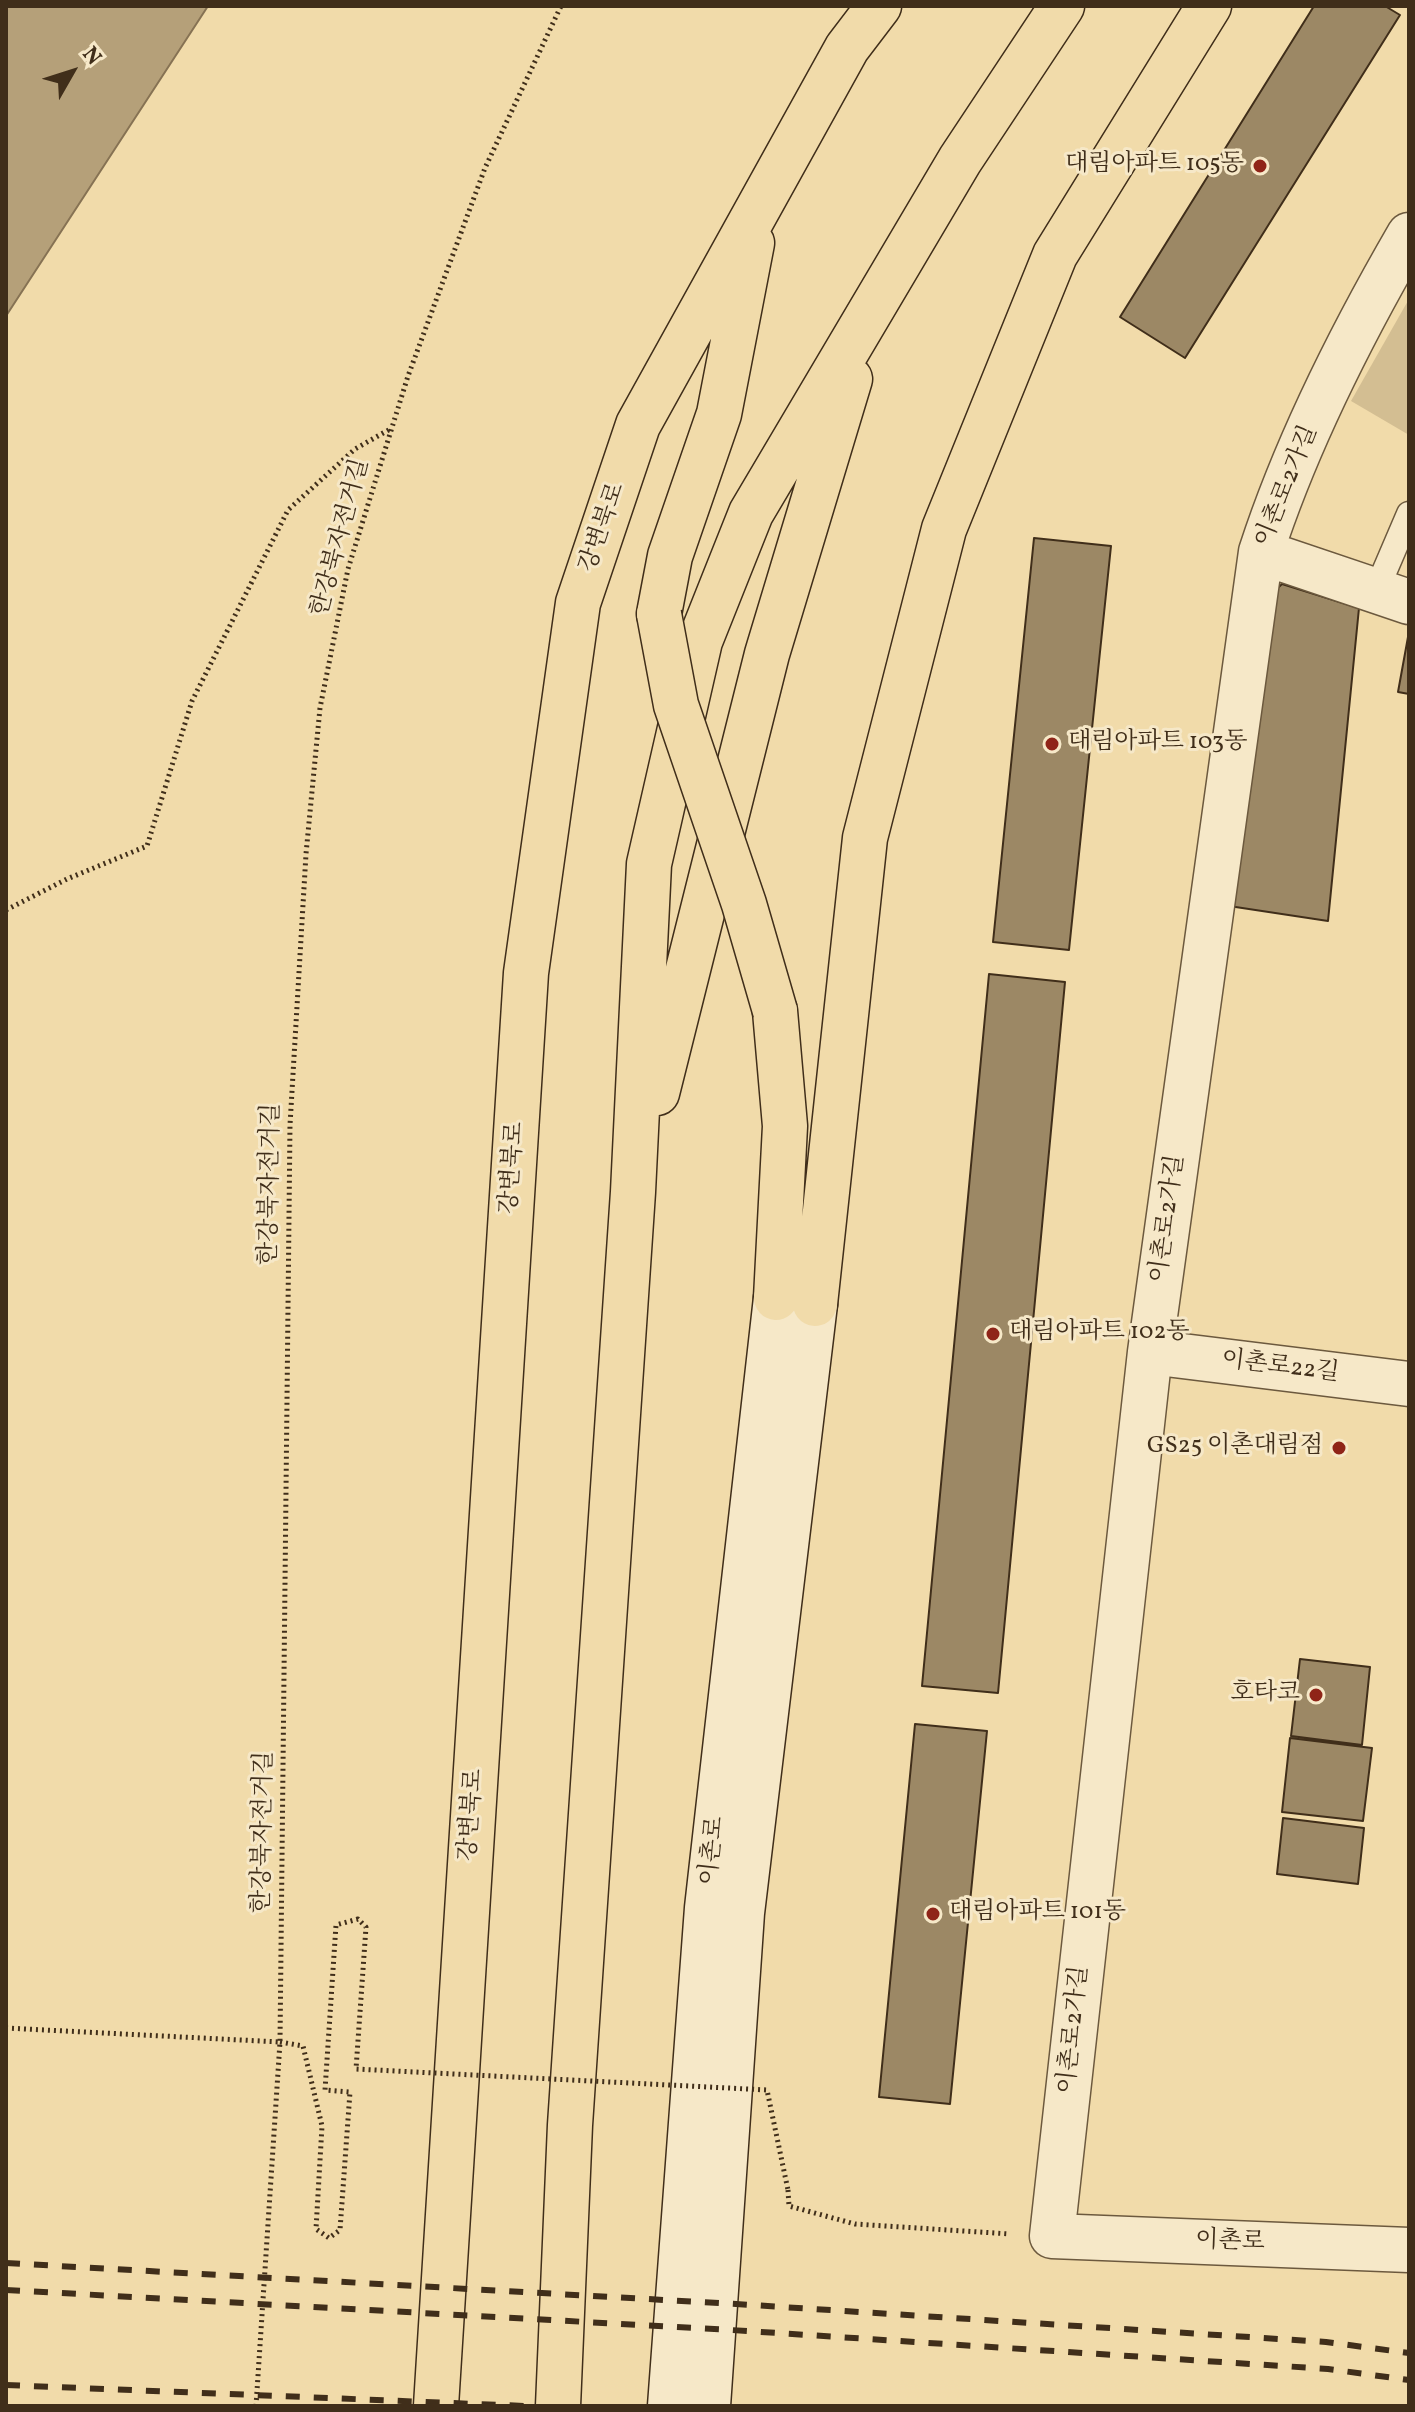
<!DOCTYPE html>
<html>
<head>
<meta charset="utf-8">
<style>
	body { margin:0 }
	#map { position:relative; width:1415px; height:2412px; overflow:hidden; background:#f1dbaa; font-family:Vollkorn,serif }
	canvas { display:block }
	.frame { position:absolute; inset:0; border:8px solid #402e1a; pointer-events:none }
	.north { position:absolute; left:32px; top:32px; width:80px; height:80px; -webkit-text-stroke:6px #f6e8c8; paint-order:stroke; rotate:51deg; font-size:22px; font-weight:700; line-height:32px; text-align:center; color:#402e1a }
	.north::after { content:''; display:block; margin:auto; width:28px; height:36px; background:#402e1a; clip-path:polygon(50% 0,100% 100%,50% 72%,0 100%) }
</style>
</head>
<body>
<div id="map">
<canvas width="1415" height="2412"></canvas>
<div class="frame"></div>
<div class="north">N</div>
</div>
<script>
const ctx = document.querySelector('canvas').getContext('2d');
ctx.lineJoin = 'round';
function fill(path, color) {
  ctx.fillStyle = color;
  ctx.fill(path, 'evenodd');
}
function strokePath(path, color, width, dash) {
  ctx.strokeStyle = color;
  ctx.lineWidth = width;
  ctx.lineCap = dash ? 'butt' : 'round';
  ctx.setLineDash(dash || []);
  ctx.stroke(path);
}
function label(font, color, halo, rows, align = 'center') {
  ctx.font = font + ' Vollkorn,"Noto Serif KR",serif';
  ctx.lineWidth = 6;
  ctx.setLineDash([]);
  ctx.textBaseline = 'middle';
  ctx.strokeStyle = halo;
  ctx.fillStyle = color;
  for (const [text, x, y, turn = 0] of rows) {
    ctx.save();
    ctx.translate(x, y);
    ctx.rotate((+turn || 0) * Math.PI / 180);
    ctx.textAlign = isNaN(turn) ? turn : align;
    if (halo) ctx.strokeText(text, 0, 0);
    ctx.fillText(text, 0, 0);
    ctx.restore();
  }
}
fill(new Path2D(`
	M1409,299V435L1351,401Z`), '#d3be92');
const water = new Path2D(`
	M6,6H208L6,316Z`);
fill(water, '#b5a079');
strokePath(water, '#867253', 2);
const building = new Path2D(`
	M1314,6H1385L1400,15L1185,358L1120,317Z
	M1034,538L1111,546L1069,950L993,942Z
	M1282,584L1359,608L1328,921L1229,906L1261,604Z
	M1408,637H1409V694L1398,692Z
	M989,974L1065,982L998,1693L922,1686Z
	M1300,1659L1370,1667L1362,1745L1291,1736Z
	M915,1724L987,1731L950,2104L879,2097Z
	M1290,1738L1372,1748L1363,1821L1282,1812Z
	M1283,1818L1364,1828L1358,1884L1277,1874Z`);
fill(building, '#9c8865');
strokePath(building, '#402e1a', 2);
const service = new Path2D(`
	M1376,591L1409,514`);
const minor = new Path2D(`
	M1409,235C1351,335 1297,441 1261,552L1150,1352L1052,2236L1409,2250
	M1261,552L1409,602
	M1150,1352L1409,1384`);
const secondary = new Path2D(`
	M670,2406L707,1908L776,1298
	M708,2406L742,1913L815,1304`);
const trunk = new Path2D(`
	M659,614L670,556L719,414L752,243
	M775,1011L785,1126L776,1298
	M657,1093L767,654L850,379
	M815,1304L865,838L944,529L1055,255L1209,6
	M436,2406L526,973L578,603L638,425L847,48L879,6
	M558,2406L570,2125L633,1192L649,864L700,641L751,513L960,160L1062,6`);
strokePath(service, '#6c593e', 27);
strokePath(minor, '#6c593e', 47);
strokePath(secondary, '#402e1a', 47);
strokePath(trunk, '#402e1a', 47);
strokePath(new Path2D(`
	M6,910L67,879L147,846L192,701L288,510L355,449L392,428
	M6,2028L280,2042
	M788,2190L789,2206L855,2224L1010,2234
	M256,2406L280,2042L290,1125L306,854L320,708L348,569L408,376L485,168L561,6`), '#402e1a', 5, [2, 4]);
strokePath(service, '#f6e8c8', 24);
strokePath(minor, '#f6e8c8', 44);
strokePath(secondary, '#f6e8c8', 44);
strokePath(trunk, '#f1dbaa', 44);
strokePath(new Path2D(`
	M6,2263L736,2304L1326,2342L1409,2353
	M6,2290L731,2330L1328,2369L1409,2380
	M6,2385L526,2406`), '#402e1a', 6, [14, 14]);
const trunkBridge = new Path2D(`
	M659,614L676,705L744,904L775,1011`);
strokePath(trunkBridge, '#402e1a', 47, []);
strokePath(new Path2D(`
	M280,2042L303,2046L322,2126L316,2229L329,2238L340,2230L350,2092L325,2090L336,1925L358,1919L366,1927L356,2069L767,2090L788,2190`), '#402e1a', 5, [2, 4]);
strokePath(trunkBridge, '#f1dbaa', 44);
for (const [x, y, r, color] of [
	[1260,166,8,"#8f2418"],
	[1052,744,8,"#8f2418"],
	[993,1334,8,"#8f2418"],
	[1339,1448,8,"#8f2418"],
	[1316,1695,8,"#8f2418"],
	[933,1914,8,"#8f2418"]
]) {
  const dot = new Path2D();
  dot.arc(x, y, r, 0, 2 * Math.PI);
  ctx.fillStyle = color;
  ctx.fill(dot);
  strokePath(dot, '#f6e8c8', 3);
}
label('24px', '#402e1a', '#f6e8c8', [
	["대림아파트 105동",1244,166],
	["대림아파트 103동",1068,744,"left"],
	["대림아파트 102동",1009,1334,"left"],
	["GS25 이촌대림점",1323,1448],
	["호타코",1300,1695],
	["대림아파트 101동",949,1914,"left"]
], 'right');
label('24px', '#402e1a', '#f6e8c8', [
	["이촌로2가길",1288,487,-68],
	["강변북로",604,528,-71],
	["한강북자전거길",342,538,-75],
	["강변북로",514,1168,-86],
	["한강북자전거길",272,1184,-89],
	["이촌로2가길",1169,1219,-82],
	["이촌로22길",1280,1368,7],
	["강변북로",473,1815,-86],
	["한강북자전거길",265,1832,-89],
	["이촌로",714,1851,-84],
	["이촌로2가길",1075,2030,-84],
	["이촌로",1230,2243,2]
]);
</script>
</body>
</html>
